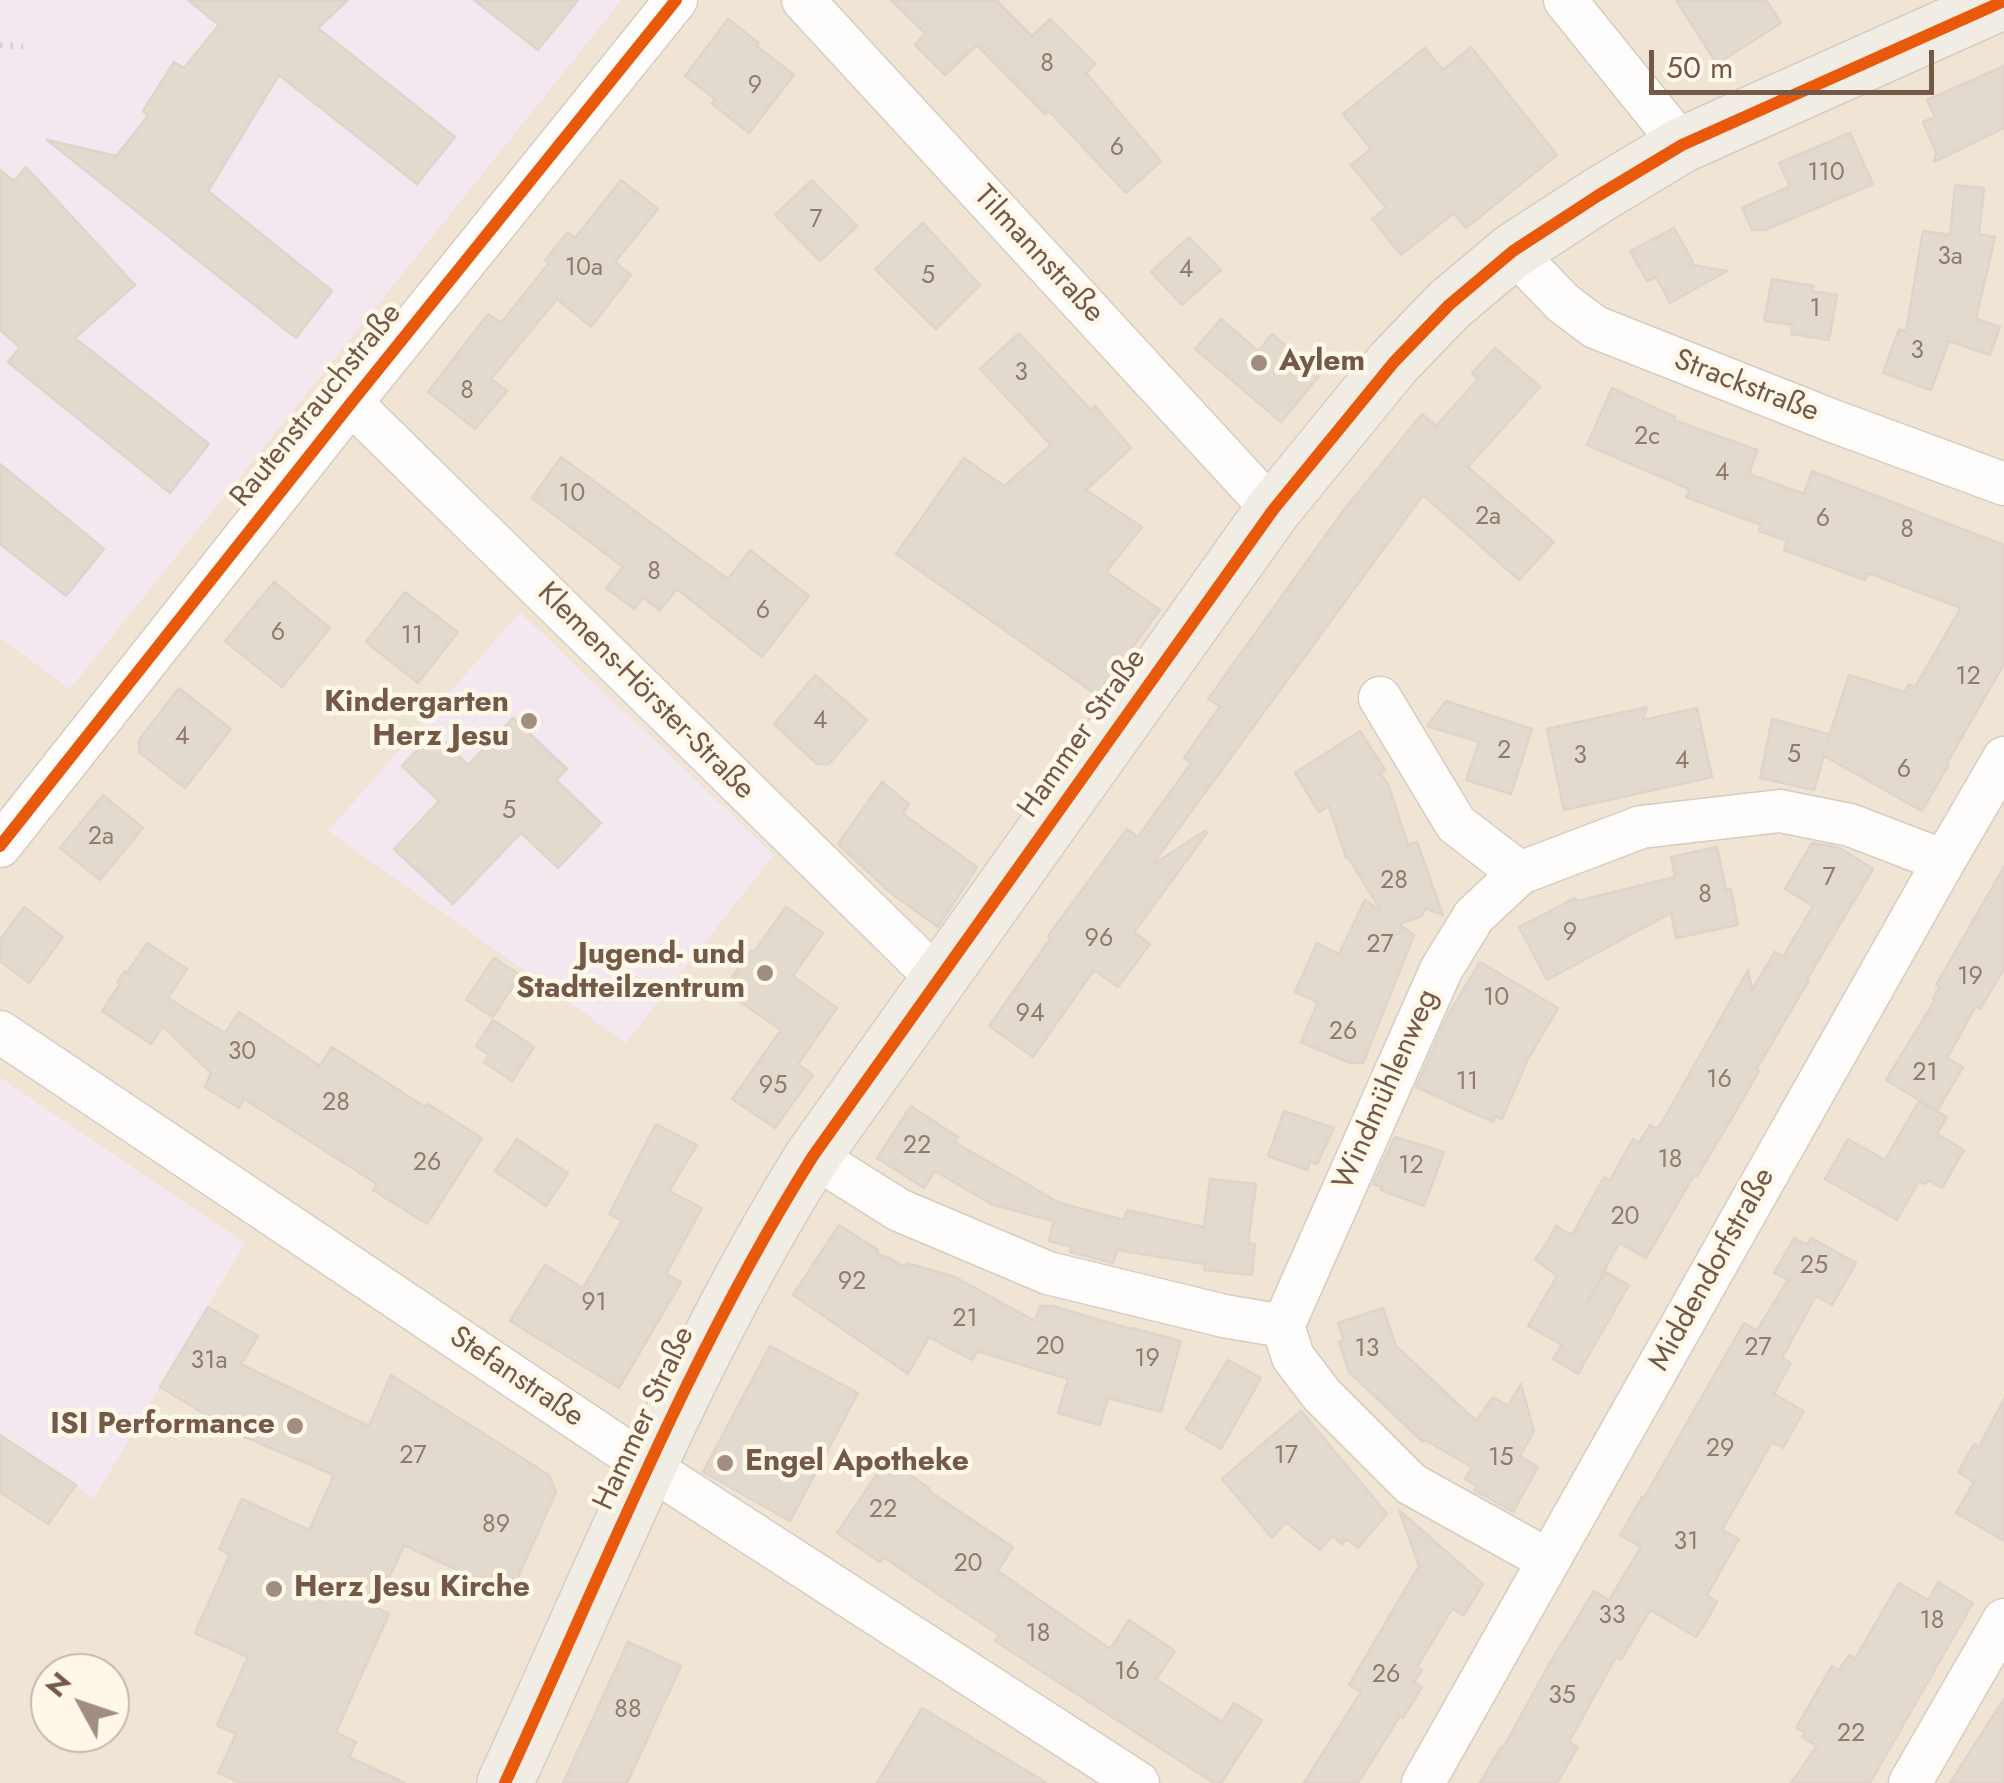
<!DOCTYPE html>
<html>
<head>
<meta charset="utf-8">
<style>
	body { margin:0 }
	#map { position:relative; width:2004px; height:1783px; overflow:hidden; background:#f6f1e7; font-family:Jost,sans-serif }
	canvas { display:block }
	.north { position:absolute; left:30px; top:1653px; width:100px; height:100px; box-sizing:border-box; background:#fff7e8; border:2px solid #c7b8a8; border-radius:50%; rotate:310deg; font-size:28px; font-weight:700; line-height:40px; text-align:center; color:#745948 }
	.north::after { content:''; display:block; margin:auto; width:35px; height:45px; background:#a28e80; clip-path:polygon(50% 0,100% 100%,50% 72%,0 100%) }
	.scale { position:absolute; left:1649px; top:50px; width:285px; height:45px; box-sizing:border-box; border:5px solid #745948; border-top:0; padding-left:12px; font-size:30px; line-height:35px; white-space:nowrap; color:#745948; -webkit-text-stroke:8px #fff7e8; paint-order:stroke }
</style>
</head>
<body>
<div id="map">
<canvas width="2004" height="1783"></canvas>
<div class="north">N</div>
<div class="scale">50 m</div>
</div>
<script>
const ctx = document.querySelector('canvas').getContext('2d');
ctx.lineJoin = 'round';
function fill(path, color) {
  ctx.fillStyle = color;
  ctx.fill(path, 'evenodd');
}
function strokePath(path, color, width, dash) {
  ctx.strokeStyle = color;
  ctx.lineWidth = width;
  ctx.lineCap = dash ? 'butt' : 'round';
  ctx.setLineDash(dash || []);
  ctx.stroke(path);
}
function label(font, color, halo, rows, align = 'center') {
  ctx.font = font + ' Jost,sans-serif';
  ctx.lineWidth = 9;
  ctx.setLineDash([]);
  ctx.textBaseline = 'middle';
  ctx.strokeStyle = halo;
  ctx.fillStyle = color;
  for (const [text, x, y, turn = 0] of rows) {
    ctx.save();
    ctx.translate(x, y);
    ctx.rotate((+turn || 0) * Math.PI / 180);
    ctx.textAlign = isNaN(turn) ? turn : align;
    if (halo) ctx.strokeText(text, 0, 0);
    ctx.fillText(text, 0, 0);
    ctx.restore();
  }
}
fill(new Path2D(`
	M0,0H2004V1783H0ZM50,1673H110V1733H50Z`), '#f0e4d4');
fill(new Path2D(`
	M0,0H622L70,689L0,638Z
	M520,612L774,855L626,1043L328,831Z
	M0,1077L245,1243L94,1499L75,1485L48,1525L0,1492Z`), '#f3e7f0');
const building = new Path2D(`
	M188,0H348L318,28L455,137L417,184L279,75L208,191L332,291L296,338L47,140L116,156L148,116L143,111L174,62L184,68L219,25Z
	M474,0H578L538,50Z
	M891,0H996L1032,36L1050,19L1095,64L1086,73L1161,161L1126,193L1049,111L1045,114L977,45L945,75L915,45L925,33Z
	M1676,0H1766L1781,23L1717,64Z
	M728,19L759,43L757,46L794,75L749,133L712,104L715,99L685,76Z
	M1471,47L1557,155L1466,228L1454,213L1401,255L1372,219L1386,208L1351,165L1371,149L1343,114L1425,48L1443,70Z
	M2004,66V128L1934,162L1936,152L1923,122L1935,117L1927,100Z
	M1850,133L1873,184L1765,230H1752L1742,208L1790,186L1779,163Z
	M26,167L135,285L75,338L209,444L170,493L8,362L20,347L0,330V170L14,181Z
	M621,180L658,209L615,262L631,275L591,327L557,299L491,379L507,391L475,429L428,392L488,314L501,323L549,263L545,260L568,232L575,238Z
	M812,180L857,226L820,261L775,215Z
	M1955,185L1984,188L1979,234L1995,237L1976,319L2000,327L1990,355L1949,341L1931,390L1883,373L1899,329L1906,332L1923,231L1950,235Z
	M923,223L980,285L936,329L875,269Z
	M1674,228L1693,262L1687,264L1727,271L1670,303L1656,277L1647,281L1630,251Z
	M1189,237L1221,270L1182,305L1151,272Z
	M1772,279L1814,286L1812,291L1837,295L1829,340L1791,334L1793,325L1764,321Z
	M1221,319L1258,351L1272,334L1320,375L1281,422L1195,349Z
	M1019,333L1091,410L1095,406L1131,448L1086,490L1142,527L1106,572L1160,610L1097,695L896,554L964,458L1004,486L1051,445L980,369Z
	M1495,348L1540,387L1468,467L1554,542L1519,580L1423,495L1152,865L1205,831L1207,833L1134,932L1150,944L1118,987L1094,970L1033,1057L989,1026L1051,938L1048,936L1127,829L1138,837L1191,763L1184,758L1220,706L1208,699L1343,511L1422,414L1436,426L1478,379L1472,373Z
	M1612,388L1675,417L1674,420L1757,450L1749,474L1804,494L1812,471L2004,545V664L1947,763L1949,764L1922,811L1824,756L1814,790L1760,778L1772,719L1829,734L1826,746L1849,675L1905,692L1909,684L1915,687L1961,608L1868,573L1865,580L1784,550L1787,541L1759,531L1761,525L1686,497L1689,489L1587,445Z
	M561,457L728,579L750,550L809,596L762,657L677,589L660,610L643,598L634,609L606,588L623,567L532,498Z
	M0,464L104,549L66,596L0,544Z
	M274,582L330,628L282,687L225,641Z
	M405,592L458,632L418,683L366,642Z
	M815,675L867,720L829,764H817L774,724Z
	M179,688L231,729L185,788L139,752V740Z
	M1446,701L1532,729L1511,794L1466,780L1479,742L1427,726Z
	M1647,707L1643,720L1697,708L1712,777L1564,810L1547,729Z
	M513,718L567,769L556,780L601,823L558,868L521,833L453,904L394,849L439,801L402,766L434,732L468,765Z
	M1360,731L1385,770L1380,773L1389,786L1408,845L1417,842L1443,915L1425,908L1422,916L1399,924L1414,935L1363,1063H1350L1301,1042L1318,1002L1295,992L1317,943L1339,954L1365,900L1382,912L1348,857L1346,858L1329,806L1319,812L1295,773Z
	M882,782L909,804L903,814L977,867L938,927L892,894L838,844Z
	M103,795L143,828L100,880L60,848Z
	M1812,843L1840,848L1873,869L1807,979L1809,980L1756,1070L1759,1071L1736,1111L1697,1176L1694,1175L1646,1258L1619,1243L1588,1301L1606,1272L1629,1285L1578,1374L1553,1359L1562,1345L1528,1326L1557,1276L1535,1259L1545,1246L1556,1226L1572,1235L1604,1177L1610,1180L1633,1139L1639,1143L1650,1125L1657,1129L1661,1124L1748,970L1752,990L1775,952L1783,957L1813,906L1785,889Z
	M1717,847L1726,890L1731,889L1738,925L1676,938L1671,913L1547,980L1519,927L1575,898L1577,901L1675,877L1671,857Z
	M2004,867V969L1980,1009L1976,1006L1947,1058L1963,1067L1937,1111L1886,1080L1935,1000L1933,998L1940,987L1936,985Z
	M24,907L63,937L29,983L0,961V940Z
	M786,907L823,933L793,976L837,1008L798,1064L813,1075L775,1128L732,1099L781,1030L723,990L751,951L754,952Z
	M147,943L187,969L168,998L225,1033L239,1012L320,1066L332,1047L425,1107L428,1104L482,1138L427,1224L373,1190L377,1184L244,1099L239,1108L205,1087L211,1073L163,1026L151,1044L102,1011L120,984L117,982L125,971L127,973Z
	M494,958L520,975L493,1017L466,1000Z
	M1480,962L1558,1008L1528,1059L1502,1119L1495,1116L1493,1122L1416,1087L1448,1015Z
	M493,1020L534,1047L512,1081L484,1062L489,1055L476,1046Z
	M1919,1101L1947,1117L1937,1134L1964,1150L1942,1188L1928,1180L1925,1184L1919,1181L1897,1220L1825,1179L1848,1139L1885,1160Z
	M911,1106L958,1137L954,1142L1060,1203L1124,1220L1127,1210L1204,1227L1210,1179L1256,1184L1248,1243L1255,1244L1252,1275L1204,1270L1205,1264L1117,1250L1113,1263L1070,1252L1072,1247L1049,1241L1054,1221L993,1205L935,1171L924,1188L877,1158Z
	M1284,1111L1334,1128L1317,1164L1310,1162L1307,1170L1268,1156Z
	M656,1124L697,1145L669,1191L702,1208L666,1274L681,1282L619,1388L510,1321L545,1265L583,1288L622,1221L609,1214Z
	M1395,1137L1444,1152L1424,1206L1381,1190L1382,1187L1373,1184Z
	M517,1139L568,1173L546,1206L495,1171Z
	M839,1225L878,1250L877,1254L890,1258L905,1267L907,1263L955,1277L1035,1321L1040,1306H1052L1131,1329L1132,1328L1181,1341L1161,1412L1108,1398L1100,1425L1058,1413L1068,1379L977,1351L972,1360L929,1337L908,1374L793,1295Z
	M1794,1238L1807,1245L1811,1238L1856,1263L1832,1305L1816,1296L1782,1358L1791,1363L1774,1394L1804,1411L1783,1448L1772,1442L1722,1530L1739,1539L1707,1595L1717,1602L1707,1620L1696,1637L1650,1610L1621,1660L1616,1657L1569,1742L1578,1747L1557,1783H1480L1501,1747L1503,1748L1547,1668L1594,1591L1609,1600L1641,1547L1620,1535L1642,1497L1644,1498L1744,1323L1757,1330L1788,1280L1774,1273Z
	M208,1307L258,1336L241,1364L369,1426L391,1375L549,1475L556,1492L510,1595L404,1545L376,1607L389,1614L336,1732L356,1742L349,1757L405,1783H241L218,1773L236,1734L217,1725L248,1657L195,1633L230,1554L219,1549L242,1499L309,1530L334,1475L238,1434L160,1387Z
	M1383,1308L1396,1346L1476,1421L1493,1397L1508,1406L1521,1384L1534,1431L1520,1456L1538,1467L1513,1512L1474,1490L1477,1486L1465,1479L1472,1467L1425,1440L1423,1442L1349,1372L1339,1342L1344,1340L1338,1323Z
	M770,1346L858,1393L790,1521L703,1472Z
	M1228,1360L1261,1378L1221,1449L1186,1429Z
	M2004,1399V1541L1956,1513L1974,1482L1958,1472L1974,1444L1979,1447Z
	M1301,1411L1387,1514L1358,1548L1347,1539L1342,1544L1332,1536L1320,1550L1286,1522L1272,1538L1222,1479Z
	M0,1435L76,1485L48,1524L0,1492Z
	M887,1459L930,1489L929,1491L1013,1547L998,1571L1110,1649L1129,1620L1175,1651L1156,1679L1222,1722L1234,1703L1262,1720L1221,1783H1214L995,1641L999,1635L883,1557L880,1562L837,1533Z
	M1399,1510L1483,1584L1464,1615L1452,1609L1417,1667L1422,1670L1414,1682L1422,1687L1403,1718L1400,1716L1358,1783H1304L1361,1692L1349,1685L1419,1566Z
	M1938,1582L1973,1603L1870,1783H1791L1817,1746L1802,1737L1805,1733L1796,1728L1832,1666L1839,1670L1849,1655L1855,1659L1899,1583L1928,1600Z
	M628,1642L681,1666L627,1783H563Z
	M2004,1699V1783H1950Z
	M922,1708L961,1731L1047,1783H877Z`);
fill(building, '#e2d9cf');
strokePath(building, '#dfd4ca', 2.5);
const minor = new Path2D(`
	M803,0L1273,510
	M1565,0L1682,145
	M1513,251L1563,303L1595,327L1833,421L2004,484
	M351,403L939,980
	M1380,698L1456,824L1520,873
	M0,846L351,403L676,0
	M0,1032L649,1467L1138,1783
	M813,1156L899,1210L1048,1273L1224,1316L1283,1326
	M1548,1560L1411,1484L1322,1395L1293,1357L1283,1326L1441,970L1474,916L1520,873L1641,827L1780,811L1850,825L1944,861
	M1423,1783L1944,861L2004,758
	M1910,1783L2004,1620`);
const major = new Path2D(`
	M505,1783C603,1572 689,1353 813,1156L1273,510L1394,362L1449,305L1513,251L1599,195L1682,145L2004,1`);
strokePath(minor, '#d6ccc2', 45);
strokePath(major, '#d5ccc4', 58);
strokePath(new Path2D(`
	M0,45L29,47`), '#d9d1cb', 6, [2.5, 8]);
strokePath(minor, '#fefdfb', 42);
strokePath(major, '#f2ede4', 55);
strokePath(new Path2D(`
	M0,846L351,403L676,0
	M505,1783C603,1572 689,1353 813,1156L1273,510L1394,362L1449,305L1513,251L1599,195L1682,145L2004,1`), '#e8590c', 12);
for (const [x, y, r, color] of [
	[1259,363,10,"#a28e80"],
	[529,721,10,"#a28e80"],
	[765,973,10,"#a28e80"],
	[295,1426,10,"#a28e80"],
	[725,1463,10,"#a28e80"],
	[274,1589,10,"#a28e80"]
]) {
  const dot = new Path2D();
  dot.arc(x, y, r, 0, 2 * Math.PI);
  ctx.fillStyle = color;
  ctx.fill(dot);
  strokePath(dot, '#fff7e8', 4);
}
label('25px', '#917b6c', null, [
	["8",1047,65],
	["9",755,87],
	["6",1117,149],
	["110",1826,174],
	["7",816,221],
	["3a",1950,258],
	["10a",584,269],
	["4",1186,271],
	["5",928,277],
	["1",1815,310],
	["3",1917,352],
	["3",1021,374],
	["8",467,392],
	["2c",1647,438],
	["4",1722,474],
	["10",572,495],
	["2a",1488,518],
	["6",1823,520],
	["8",1907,531],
	["8",654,573],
	["6",763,612],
	["6",278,634],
	["11",412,637],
	["12",1968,678],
	["4",820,722],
	["4",182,738],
	["2",1504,752],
	["5",1794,756],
	["3",1580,757],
	["4",1682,762],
	["6",1904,771],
	["5",509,812],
	["2a",101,838],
	["7",1829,879],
	["28",1394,882],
	["8",1705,896],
	["9",1570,934],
	["96",1099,940],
	["27",1380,946],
	["19",1970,978],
	["10",1496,999],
	["94",1030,1015],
	["26",1343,1033],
	["30",242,1053],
	["21",1925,1074],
	["16",1719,1081],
	["11",1467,1083],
	["95",773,1087],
	["28",336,1104],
	["22",917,1147],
	["18",1670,1161],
	["26",427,1164],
	["12",1411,1167],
	["20",1625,1218],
	["25",1814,1267],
	["92",852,1283],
	["91",594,1304],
	["21",965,1320],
	["20",1050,1348],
	["27",1758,1349],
	["13",1367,1350],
	["19",1147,1360],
	["31a",209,1362],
	["29",1720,1450],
	["27",413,1457],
	["17",1286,1457],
	["15",1501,1459],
	["22",883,1511],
	["89",496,1526],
	["31",1686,1543],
	["20",968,1565],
	["33",1612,1617],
	["18",1932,1622],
	["18",1038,1635],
	["16",1127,1673],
	["26",1386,1676],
	["35",1562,1697],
	["88",628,1711],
	["22",1851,1735]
]);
label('30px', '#745948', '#fff7e8', [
	["Tilmannstraße",1038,255,47],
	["Strackstraße",1746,387,21],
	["Rautenstrauchstraße",317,406,-51],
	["Klemens-Hörster-Straße",645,692,45],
	["Hammer Straße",1083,734,-55],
	["Windmühlenweg",1387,1090,-66],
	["Middendorfstraße",1713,1270,-61],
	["Stefanstraße",516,1378,34],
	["Hammer Straße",645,1419,-65]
]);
label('bold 30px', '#745948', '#fff7e8', [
	["Aylem",1279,363],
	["Kindergarten",509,704,"right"],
	["Herz Jesu",509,738,"right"],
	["Jugend- und",745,956,"right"],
	["Stadtteilzentrum",745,990,"right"],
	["ISI Performance",275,1426,"right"],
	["Engel Apotheke",745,1463],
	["Herz Jesu Kirche",294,1589]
], 'left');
</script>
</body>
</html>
